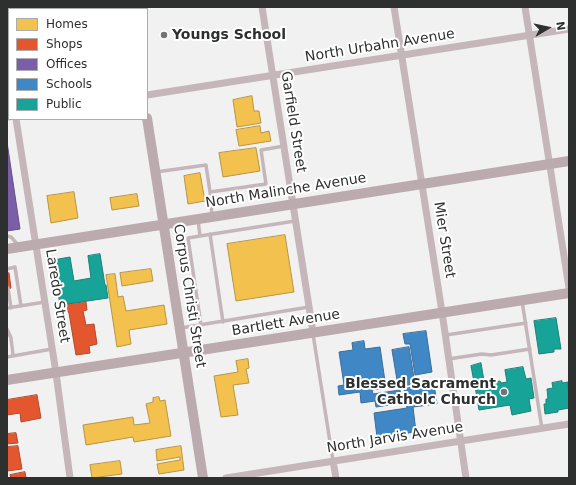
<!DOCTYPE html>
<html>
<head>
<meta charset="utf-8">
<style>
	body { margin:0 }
	#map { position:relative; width:576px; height:485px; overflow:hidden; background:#f1f1f2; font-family:"DejaVu Sans",sans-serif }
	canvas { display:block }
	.frame { position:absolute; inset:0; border:8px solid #2e2f2f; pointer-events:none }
	.legend { position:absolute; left:8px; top:8px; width:140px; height:112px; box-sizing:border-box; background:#fff; border:1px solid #abacac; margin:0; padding:5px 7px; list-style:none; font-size:12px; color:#2e2f2f }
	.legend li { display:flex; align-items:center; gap:8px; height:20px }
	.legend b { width:20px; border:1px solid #abacac }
	.north { position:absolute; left:528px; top:8px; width:40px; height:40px; -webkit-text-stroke:3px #fff; paint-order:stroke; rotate:81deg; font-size:11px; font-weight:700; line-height:16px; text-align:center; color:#2e2f2f }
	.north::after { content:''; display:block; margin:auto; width:14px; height:18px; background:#2e2f2f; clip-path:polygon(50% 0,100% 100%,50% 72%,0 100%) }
</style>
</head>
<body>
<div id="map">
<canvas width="576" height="485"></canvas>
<div class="frame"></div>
<ul class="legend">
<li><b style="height:11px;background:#f2c14e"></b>Homes</li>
<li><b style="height:11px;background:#e4572e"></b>Shops</li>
<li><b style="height:11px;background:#7b5ea7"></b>Offices</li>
<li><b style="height:11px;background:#3f88c5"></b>Schools</li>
<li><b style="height:11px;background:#17a398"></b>Public</li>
</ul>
<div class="north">N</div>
</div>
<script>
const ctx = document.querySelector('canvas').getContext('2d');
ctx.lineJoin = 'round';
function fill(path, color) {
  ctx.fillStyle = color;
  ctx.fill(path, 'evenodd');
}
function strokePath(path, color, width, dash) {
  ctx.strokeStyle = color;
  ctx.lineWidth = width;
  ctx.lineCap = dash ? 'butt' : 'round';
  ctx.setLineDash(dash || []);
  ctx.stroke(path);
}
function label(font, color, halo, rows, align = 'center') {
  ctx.font = font + ' "DejaVu Sans",sans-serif';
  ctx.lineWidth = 4;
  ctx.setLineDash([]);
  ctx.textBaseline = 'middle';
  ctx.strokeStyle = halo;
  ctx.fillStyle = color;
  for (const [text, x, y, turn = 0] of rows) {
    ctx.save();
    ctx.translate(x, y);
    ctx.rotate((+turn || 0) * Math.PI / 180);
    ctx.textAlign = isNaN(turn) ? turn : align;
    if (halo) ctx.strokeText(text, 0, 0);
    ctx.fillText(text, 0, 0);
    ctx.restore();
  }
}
const homes = new Path2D(`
	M20,7H45V9H20Z
	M252,96L254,111H259L261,123L237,127L233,100Z
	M260,126L261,133L269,131L271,141L239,146L236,130Z
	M256,148L260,171L223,177L219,153Z
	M200,173L205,201L188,204L184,176Z
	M74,192L78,218L51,223L47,196Z
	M137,194L139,206L112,210L110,198Z
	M285,235L294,292L236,301L227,244Z
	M151,269L153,281L122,286L120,273Z
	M115,274L118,297L123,296L126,311L164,305L167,324L129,330L131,344L117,347L106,275Z
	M248,359L249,368L246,369L249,383L233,385L238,415L221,417L214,376L238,372L236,361Z
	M159,397L160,401L165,400L171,436L134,442L133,437L86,445L83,425L133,417L134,425L150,423L146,404L153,402V398Z
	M181,446L184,470L159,474L157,464L180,460V457L157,461L156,450Z
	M120,461L122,474L92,478L90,465Z`);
fill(homes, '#f2c14e');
strokePath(homes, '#b79545', 1);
const shops = new Path2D(`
	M9,273L11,288L7,289V274Z
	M86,302L87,310L83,311L86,325L94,324L97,344L89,346L90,353L76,355L69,313L62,305Z
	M37,395L41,418L21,422L20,413L7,415V400Z
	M16,433L18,443L7,444V434Z
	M18,446L22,469L7,471V447Z
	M25,472L26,478H11L10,475Z`);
fill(shops, '#e4572e');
strokePath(shops, '#ad4b2e', 1);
const offices = new Path2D(`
	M7,142L20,229L7,231Z`);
fill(offices, '#7b5ea7');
strokePath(offices, '#645083', 1);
const schools = new Path2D(`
	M426,331L432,372L415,375L410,344H405L403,334Z
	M364,341L365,349L380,347L386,388L372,390L373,394L400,390L402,403L376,407L375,401L361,403L360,392L339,395L338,386L344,385L339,352L353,350L352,343Z
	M409,347L415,384L398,386L392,350Z
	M434,384L437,404L413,407L416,432L377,437L374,413L407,408L404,389Z`);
fill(schools, '#3f88c5');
strokePath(schools, '#3a6d98', 1);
const public = new Path2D(`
	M100,254L105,285H106L108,298L60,305L53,260L70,257L74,281L91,278L88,256Z
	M556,318L561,349H554V352L539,354L534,321Z
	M481,363L484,381L474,382L471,366Z
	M523,367L526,379L531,378L534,398L529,399L531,411L512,415L510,405L479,410L475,386L500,381L501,383L507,382L505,370Z
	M562,381V383L568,382L569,408L558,410V412L545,414L544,404H546V399H548L547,389L553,388L552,383Z`);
fill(public, '#17a398');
strokePath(public, '#1e8078', 1);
strokePath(new Path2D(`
	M156,172L206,165L210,192L212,216
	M210,192L266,184L261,150L284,146
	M198,220L200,236L295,221
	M210,234L223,322
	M7,236L11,237L19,246
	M200,236L188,238L201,325
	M7,269L15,267L21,306
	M8,288L11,308
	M522,301L542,429
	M7,308L45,302
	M181,328L309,307
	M7,329L11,338L13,355
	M313,334L333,461
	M446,335L526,323
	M7,357L52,349
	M448,359L482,354L491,355L530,349`), '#c5b6b9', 3.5);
strokePath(new Path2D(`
	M262,7L313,332
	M394,7L442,312L466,478
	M525,7L569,288
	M7,62L9,75
	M147,95L569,29
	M7,117H9
	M16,119L56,373L70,478
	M333,461L336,478
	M226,478L569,424`), '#c5b6b9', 7);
strokePath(new Path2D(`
	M130,7V9
	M147,118L203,478
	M7,249L569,161
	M7,380L569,293`), '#bbabae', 10);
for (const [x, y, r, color] of [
	[164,35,4,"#727373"],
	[504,392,4,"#727373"]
]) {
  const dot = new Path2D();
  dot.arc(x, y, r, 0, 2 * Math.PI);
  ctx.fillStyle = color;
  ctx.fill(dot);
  strokePath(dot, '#fff', 1.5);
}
label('bold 14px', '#2e2f2f', '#fff', [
	["Youngs School",172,35],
	["Blessed Sacrament",496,384,"right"],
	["Catholc Church",496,400,"right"]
], 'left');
label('14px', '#2e2f2f', '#fff', [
	["North Urbahn Avenue",380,46,-9],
	["Garfield Street",293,122,81],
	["North Malinche Avenue",286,191,-9],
	["Mier Street",444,240,81],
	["Laredo Street",57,296,81],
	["Corpus Christi Street",189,296,81],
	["Bartlett Avenue",286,323,-9],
	["North Jarvis Avenue",395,438,-9]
]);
</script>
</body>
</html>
